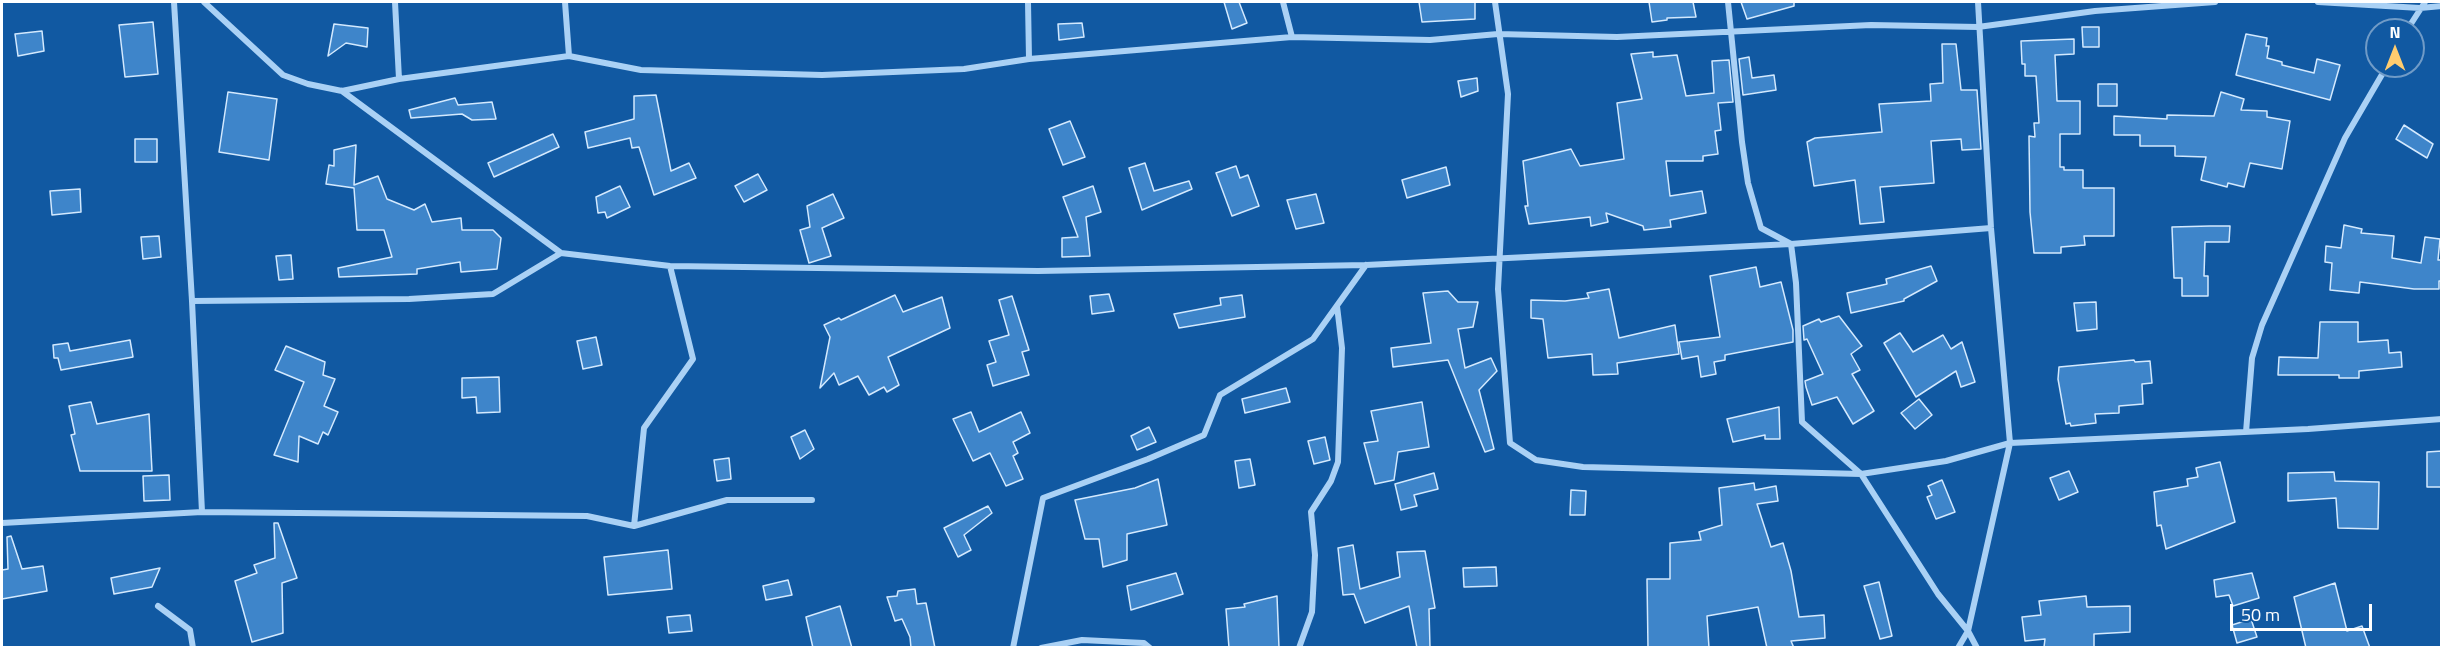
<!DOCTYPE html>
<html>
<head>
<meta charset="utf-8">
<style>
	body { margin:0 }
	#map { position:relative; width:2443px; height:649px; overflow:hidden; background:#1159a2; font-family:"Titillium Web",sans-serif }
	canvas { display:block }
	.frame { position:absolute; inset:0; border:3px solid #fff; pointer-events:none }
	.north { position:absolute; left:2365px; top:18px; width:60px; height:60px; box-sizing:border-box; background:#1159a2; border:2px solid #709bc7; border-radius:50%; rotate:0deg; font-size:16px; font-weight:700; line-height:24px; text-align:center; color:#fff }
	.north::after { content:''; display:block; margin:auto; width:21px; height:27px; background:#ffcc6f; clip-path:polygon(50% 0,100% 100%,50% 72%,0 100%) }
	.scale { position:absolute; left:2230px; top:604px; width:142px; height:27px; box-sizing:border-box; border:3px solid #fff; border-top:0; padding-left:8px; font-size:18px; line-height:21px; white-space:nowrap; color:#fff; -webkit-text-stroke:4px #1159a2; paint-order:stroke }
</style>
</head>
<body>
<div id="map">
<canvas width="2443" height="649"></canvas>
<div class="frame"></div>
<div class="north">N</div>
<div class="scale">50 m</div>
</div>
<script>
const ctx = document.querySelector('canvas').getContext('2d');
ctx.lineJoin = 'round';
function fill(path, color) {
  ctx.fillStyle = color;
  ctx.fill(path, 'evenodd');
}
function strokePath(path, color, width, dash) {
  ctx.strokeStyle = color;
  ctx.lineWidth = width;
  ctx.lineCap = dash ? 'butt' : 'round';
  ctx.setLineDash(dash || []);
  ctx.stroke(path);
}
const building = new Path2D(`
	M1224,2H1239L1247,23L1232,29Z
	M1419,2H1475V19L1422,22Z
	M1649,2H1693L1696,17L1667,18V20L1652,22Z
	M1741,2H1794V6L1747,19Z
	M153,22L158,74L125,77L119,25Z
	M1082,23L1084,37L1059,40L1058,24Z
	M334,24L368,28L367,47L346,43L328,56Z
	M2082,27H2099V47H2083Z
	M42,31L44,51L18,56L15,34Z
	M2246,34L2267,38L2266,46H2269L2267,58L2282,62V65L2314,73L2317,59L2340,65L2330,100L2236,75Z
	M2074,39V54L2055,55L2057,101H2080V134H2060V167H2064V170H2083V188H2114V236H2084L2085,245L2061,247V253H2034L2030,212L2029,136L2035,137L2034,123H2039L2037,91L2036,76H2025V64H2022L2021,41Z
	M1942,44H1956L1961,90H1977L1981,149L1962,150L1961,139L1931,141L1934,183L1880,187L1884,222L1860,224L1855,180L1814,186L1807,142L1815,138L1882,132L1879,104L1931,101L1930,84L1943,83Z
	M1653,52V57L1677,55L1686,96L1714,93L1712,61L1729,60L1733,102L1718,103L1721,130L1715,131L1718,154L1703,156V161H1666L1670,196L1702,191L1706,213L1670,220L1671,227L1644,230L1643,226L1606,213L1608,222L1591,226L1590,217L1529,224L1525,206H1528L1523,161L1571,149L1580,166L1624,159L1617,103L1642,99L1631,54Z
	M1749,57L1752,78L1774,75L1776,90L1743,95L1739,59Z
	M1477,78L1478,91L1461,97L1458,81Z
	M2098,84H2117V106H2098Z
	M228,92L277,99L269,160L219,152Z
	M2221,92L2244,99L2241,110L2267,111V117L2290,121L2282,169L2250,163L2244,187L2228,183L2227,187L2201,180L2206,157L2175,156V146H2140V135H2114V116L2167,119V115L2214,116Z
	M656,95L671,171L689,163L696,178L654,195L639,147L632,148L630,138L588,148L585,132L634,119V96Z
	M455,98L458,105L492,102L496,119L472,120L462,114L411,118L409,110Z
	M1070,121L1085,157L1063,165L1049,129Z
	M2404,125L2433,144L2427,158L2396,139Z
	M553,134L559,147L494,177L488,163Z
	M135,139H157V162H135Z
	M356,145L354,185L378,176L387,199L414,210L425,204L432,222L461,218L462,230H493L501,238L497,269L461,272L460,262L417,269V274L339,277L338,268L392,257L384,230H357L354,188L326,184L329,165L334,166V150Z
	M1145,163L1154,191L1189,181L1192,189L1142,210L1129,168Z
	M1236,166L1240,178L1248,175L1259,206L1232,216L1216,173Z
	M1446,167L1450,185L1407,198L1402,180Z
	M758,174L767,190L744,202L735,186Z
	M620,186L630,207L607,218L605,212L598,213L596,197Z
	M1093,186L1101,212L1086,217L1090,256L1062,257V238L1078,237L1063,197Z
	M80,189L81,212L52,215L50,191Z
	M833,194L844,218L822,228L831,256L809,263L800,230L810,227L807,206Z
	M1316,194L1324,223L1296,229L1287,200Z
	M2344,225L2362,229L2361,233L2394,236L2392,258L2421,263L2425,237L2440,239L2438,260H2442V281H2439V289H2414L2360,282L2359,293L2330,290L2332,263L2325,262L2326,246L2341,248Z
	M2210,226H2230L2229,242H2205L2204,276H2208V296H2182V278H2174L2172,227Z
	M159,236L161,257L143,259L141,237Z
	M291,255L293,279L279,280L276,256Z
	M1931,266L1937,281L1904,299V301L1851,313L1847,293L1887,284L1886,279Z
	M1756,267L1760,287L1781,282L1793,330V342L1725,355V360L1714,362L1716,374L1701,377L1698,356L1682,359L1679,342L1720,337L1710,276Z
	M1609,289L1619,338L1675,325L1679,354L1617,363L1618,374L1593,375L1592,354L1548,358L1543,319L1531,318V300L1565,301L1589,298L1587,293Z
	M1448,291L1458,302H1478L1473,327L1458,329L1465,368L1491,358L1497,371L1479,390L1494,449L1485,452L1448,360L1393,367L1391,348L1431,343L1423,293Z
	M1109,294L1114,311L1092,314L1090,296Z
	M895,295L903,312L942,297L950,328L888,357L899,385L887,392L884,387L869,395L858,376L839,385L834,373L820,388L830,337L824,325L839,318L841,320Z
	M1242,295L1245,317L1179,328L1174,314L1221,305L1220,298Z
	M1012,296L1029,350L1022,352L1029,375L993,386L987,365L996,362L989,341L1009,335L999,300Z
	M2096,302L2097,329L2077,331L2074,303Z
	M1839,316L1862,346L1851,354L1860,370L1852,374L1874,411L1853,424L1837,397L1812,405L1806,387L1805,381L1823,374L1807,339L1804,340L1803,326L1819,319L1821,322Z
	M2320,322H2358V342L2388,340L2389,353L2401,352L2402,367L2359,371V378H2339V375H2278L2279,357L2318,358Z
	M1900,333L1913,352L1943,335L1951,349L1962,342L1975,382L1961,387L1956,371L1916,397L1884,343Z
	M596,337L602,365L583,369L577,341Z
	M130,340L133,357L61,370L58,358H54L53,345L68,343L70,351Z
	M286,346L325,362L323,375L335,379L324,406L338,412L328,435L323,432L318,444L299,436L298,462L274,455L304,382L275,370Z
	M2134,360L2135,362L2150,361L2152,383L2142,384L2143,404L2119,406V413L2095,414L2096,423L2071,426L2070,423L2066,424L2058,379L2059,367Z
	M499,377L500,412L477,413L476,397L462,398V378Z
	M1286,388L1290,402L1245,413L1242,399Z
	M1919,399L1932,415L1915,429L1901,413Z
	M91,402L97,424L149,414L152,471H80L71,435L75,434L69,406Z
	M1422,402L1429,447L1398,452L1394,480L1375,484L1364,443L1378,441L1371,411Z
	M1779,407L1780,439H1765V435L1733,442L1727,419Z
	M971,412L979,432L1021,412L1030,433L1013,442L1018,453L1013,456L1023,479L1006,486L990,453L973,461L953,419Z
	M1149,427L1156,442L1137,450L1131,436Z
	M805,430L814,449L800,459L791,437Z
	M1325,437L1330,460L1314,464L1308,441Z
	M2442,451V487H2427V452Z
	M729,458L731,479L717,481L714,460Z
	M1250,459L1255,485L1239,488L1235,461Z
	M2220,462L2235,522L2166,549L2161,525L2157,526L2154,492L2188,486L2187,479L2198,477L2196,468Z
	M2069,471L2078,492L2059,500L2050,478Z
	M2334,472L2335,481L2379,482L2378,529L2338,528L2336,498L2288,501V473Z
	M1434,473L1438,489L1414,495L1417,506L1401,510L1395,484Z
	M169,475L170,500L144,501L143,476Z
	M1158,479L1167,525L1127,534V560L1103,567L1099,539H1085L1075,500L1135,488Z
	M1942,480L1955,512L1936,519L1927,497L1932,495L1928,486Z
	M1754,483L1755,490L1776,486L1778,501L1757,504L1771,547L1783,543L1791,571L1799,617L1824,615L1825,638L1791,641L1794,648H1767L1758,607L1707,616L1709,648H1648L1647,579H1670V543L1701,540L1699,532L1722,525L1719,488Z
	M1571,490L1586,491L1585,515H1570Z
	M988,506L992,513L964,535L971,550L958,557L944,528Z
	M274,523H278L297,578L282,583L283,633L252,642L235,581L257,573L254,565L275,558Z
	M11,536L22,569L43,566L47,591L2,599V570L8,569L7,537Z
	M1353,545L1360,589L1400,577L1397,552L1425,551L1435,608L1429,609L1430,648H1417L1409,606L1365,623L1354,594L1343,595L1338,548Z
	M668,550L672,589L608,595L604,557Z
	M1496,567L1497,586L1464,587L1463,568Z
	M160,568L152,587L114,594L111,578Z
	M1176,573L1183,594L1131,610L1127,586Z
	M2252,573L2259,598L2233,606L2229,595L2216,597L2214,580Z
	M788,580L792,595L766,600L763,586Z
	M1879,582L1892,636L1880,639L1864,586Z
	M2335,583L2347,631L2362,626L2370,648H2306L2294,597Z
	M915,589L917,604L926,603L935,648H911L910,637L902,619L895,621L887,597L897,596L898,591Z
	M1277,596L1279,648H1229L1226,609L1245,607L1244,604Z
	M2086,596L2087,607L2130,606V632L2094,634V648L2044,647L2045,639L2025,641L2022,617L2041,615L2039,601Z
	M840,606L852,648H813L806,617Z
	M690,615L692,631L669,633L667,617Z
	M2251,619L2257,637L2237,643L2232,625Z`);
fill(building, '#3e85ca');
strokePath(building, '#d3e9fe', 1.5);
strokePath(new Path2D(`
	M174,2L192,301L202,512
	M204,2L283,75L308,84L342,91L399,79L569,56L641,70L822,75L964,69L1029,59L1292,37L1430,40L1498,34L1617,37L1871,25L1978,27L2095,11L2215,2
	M395,2L399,79
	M565,2L569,56
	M1028,2L1029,59
	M1283,2L1292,37
	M1495,2L1508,94L1498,289L1510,443L1536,460L1583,467L1861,474L1946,461L2010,443L2308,429L2442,419
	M1728,2L1742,142L1748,183L1761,228L1791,244L1796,283L1802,422L1861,474L1938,594L1968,631L1977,648
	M2318,2L2420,8L2442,6
	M2407,30L2425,2
	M342,91L561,253L670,266L1038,271L1366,265L1791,244L1991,228
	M192,301L409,299L493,294L561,253
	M2246,432L2252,358L2262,325L2345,138L2387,66
	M2,523L202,512L587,516L634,526L727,500H812
	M634,526L644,428L693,359L670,266
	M158,606L190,630L193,648
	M1013,648L1043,498L1148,459L1204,435L1220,395L1313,339L1366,265
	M1041,648L1082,640L1144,643L1150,648
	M1299,648L1312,612L1315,555L1311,512L1331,481L1338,462L1342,348L1337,306
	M1958,648L1968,631L2010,443L1991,228L1978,2`), '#aad1f5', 6);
</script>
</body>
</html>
